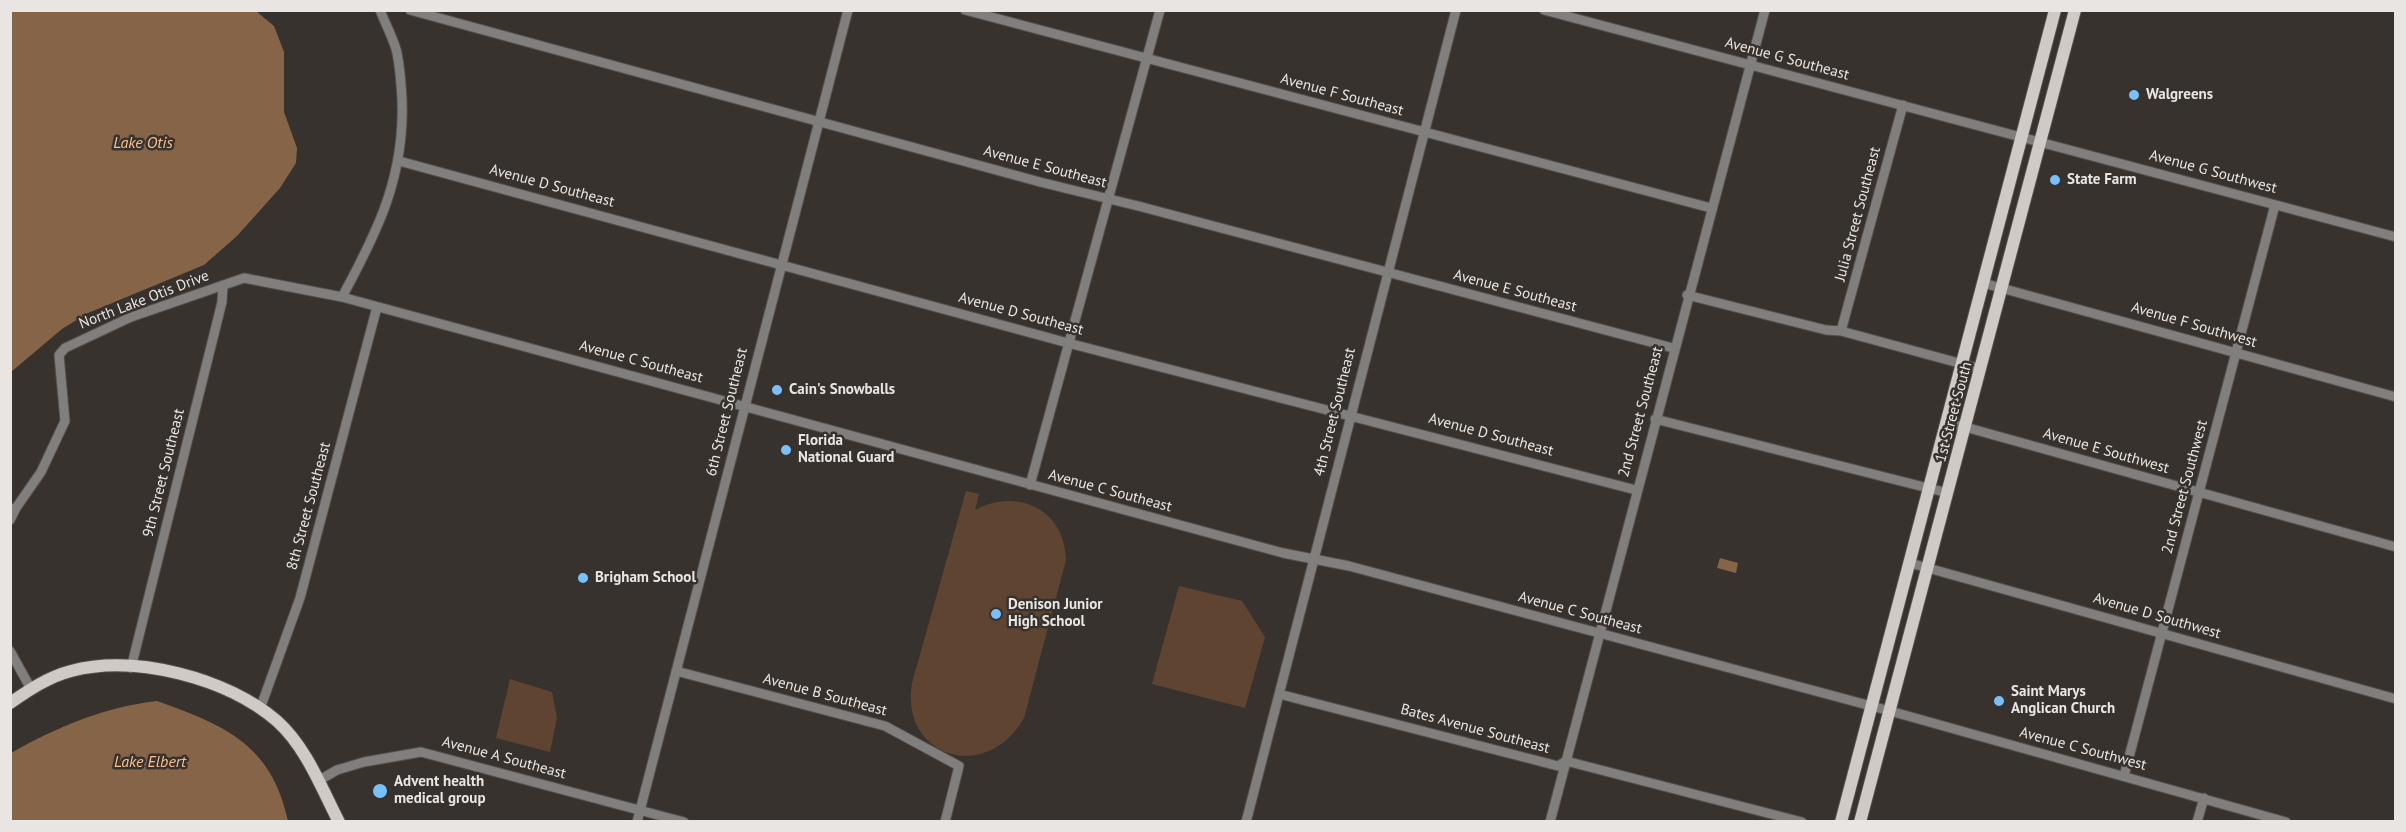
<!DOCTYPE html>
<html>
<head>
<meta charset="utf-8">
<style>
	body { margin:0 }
	#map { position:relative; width:2406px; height:832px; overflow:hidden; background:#37322e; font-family:"PT Sans",sans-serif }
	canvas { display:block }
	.frame { position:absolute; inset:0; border:12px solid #e8e5e3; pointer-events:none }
</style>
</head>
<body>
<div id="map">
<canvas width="2406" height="832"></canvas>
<div class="frame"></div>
</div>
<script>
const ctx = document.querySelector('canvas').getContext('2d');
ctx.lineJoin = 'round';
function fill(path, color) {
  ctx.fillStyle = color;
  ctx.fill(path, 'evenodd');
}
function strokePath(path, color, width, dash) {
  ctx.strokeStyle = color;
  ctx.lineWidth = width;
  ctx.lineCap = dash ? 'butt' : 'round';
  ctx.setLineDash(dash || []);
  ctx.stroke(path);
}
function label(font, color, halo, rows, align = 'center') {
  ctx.font = font + ' "PT Sans",sans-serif';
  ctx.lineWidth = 5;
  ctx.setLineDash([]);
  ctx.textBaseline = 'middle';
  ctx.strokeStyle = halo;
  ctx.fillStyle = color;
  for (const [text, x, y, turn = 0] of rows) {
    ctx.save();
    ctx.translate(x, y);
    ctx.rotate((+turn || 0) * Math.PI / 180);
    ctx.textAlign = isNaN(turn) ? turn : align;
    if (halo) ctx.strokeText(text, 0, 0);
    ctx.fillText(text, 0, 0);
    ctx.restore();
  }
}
fill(new Path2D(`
	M966,491L979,494L975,510C1017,487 1065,509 1066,560L1024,718C985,786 899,755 912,683Z
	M1179,586L1242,601L1265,637L1245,708L1152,684Z
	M510,679L552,692L557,718L550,752L496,738Z`), '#5f4531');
fill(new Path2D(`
	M11,10L256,11L274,26L284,52V112L297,148L296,163L280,188L237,236L204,265L88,313L62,329L11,372Z
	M1720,558L1738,563L1736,573L1717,568Z
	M157,701C225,725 272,745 288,821H11V753C57,727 104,707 157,701Z`), '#866448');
const minor = new Path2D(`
	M410,10L1040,182L1142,207L1673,348
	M965,10L1711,208
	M1544,10L2396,237
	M399,161L1068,343L1636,490
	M1983,283L2396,397
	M1687,295L1826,330L1841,331L1981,369
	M342,297C378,231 405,176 402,99C401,83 400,64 396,49C392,36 385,23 380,10
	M1841,331L1903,105
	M1655,419L1948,493
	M1947,422L2396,547
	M1030,485L1160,10
	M10,509L16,508L41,472L65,421L59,355L65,348L131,317L244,278L342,297L1283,553L1349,566L1890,711L2286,822
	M10,520L16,508
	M1910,563L2396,699
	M10,651L31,689
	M131,668L222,302L223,285
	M676,671L885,726L959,766L945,822
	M1279,694L1558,766L1566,761L1802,822
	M260,709L300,598L377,307
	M2124,776L2275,205
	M318,781L337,770L364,762L421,752L684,822
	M637,822L848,10
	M1246,822L1456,10
	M1550,822L1765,10
	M2197,822L2204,798`);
const major = new Path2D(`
	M10,703C29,690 48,677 71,671C135,654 227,678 277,721C306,747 321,787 339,822
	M1841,822L2055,10
	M1860,822L2075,10`);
strokePath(minor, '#534f4b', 11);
strokePath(major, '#534f4b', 14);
strokePath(minor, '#817f7d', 9);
strokePath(major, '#d0cac6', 12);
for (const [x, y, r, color] of [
	[2134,95,6,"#79bff8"],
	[2055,180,6,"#79bff8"],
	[777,390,6,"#79bff8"],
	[786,450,6,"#79bff8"],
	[583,578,6,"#79bff8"],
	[996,614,6,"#79bff8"],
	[1999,701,6,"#79bff8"],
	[380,791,8,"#79bff8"]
]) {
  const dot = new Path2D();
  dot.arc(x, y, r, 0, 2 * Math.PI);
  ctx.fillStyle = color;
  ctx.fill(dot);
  strokePath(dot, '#37322e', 2);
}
label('15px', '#e8e5e3', '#37322e', [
	["Avenue G Southeast",1787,59,15],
	["Avenue F Southeast",1342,95,15],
	["Avenue E Southeast",1045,167,15],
	["Avenue G Southwest",2213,172,15],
	["Avenue D Southeast",552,186,15],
	["Julia Street Southeast",1858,214,-75],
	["Avenue E Southeast",1515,291,15],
	["North Lake Otis Drive",144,300,-21],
	["Avenue D Southeast",1021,314,15],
	["Avenue F Southwest",2194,325,16],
	["Avenue C Southeast",641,362,15],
	["6th Street Southeast",727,412,-76],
	["4th Street Southeast",1335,412,-76],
	["2nd Street Southeast",1641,412,-75],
	["1st Street South",1954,412,-75],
	["Avenue D Southeast",1491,435,15],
	["Avenue E Southwest",2106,451,16],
	["9th Street Southeast",164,473,-76],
	["2nd Street Southwest",2185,487,-75],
	["Avenue C Southeast",1110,491,15],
	["8th Street Southeast",309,506,-75],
	["Avenue C Southeast",1580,613,15],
	["Avenue D Southwest",2157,616,16],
	["Avenue B Southeast",825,695,15],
	["Bates Avenue Southeast",1475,729,15],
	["Avenue C Southwest",2083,749,15],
	["Avenue A Southeast",504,758,15]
]);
label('bold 15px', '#e8e5e3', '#37322e', [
	["Walgreens",2146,95],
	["State Farm",2067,180],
	["Cain's Snowballs",789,390],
	["Florida",798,441],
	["National Guard",798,458],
	["Brigham School",595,578],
	["Denison Junior",1008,605],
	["High School",1008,622],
	["Saint Marys",2011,692],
	["Anglican Church",2011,709],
	["Advent health",394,782],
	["medical group",394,799]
], 'left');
label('italic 16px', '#fac092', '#37322e', [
	["Lake Otis",143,143],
	["Lake Elbert",150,762]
]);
</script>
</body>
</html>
